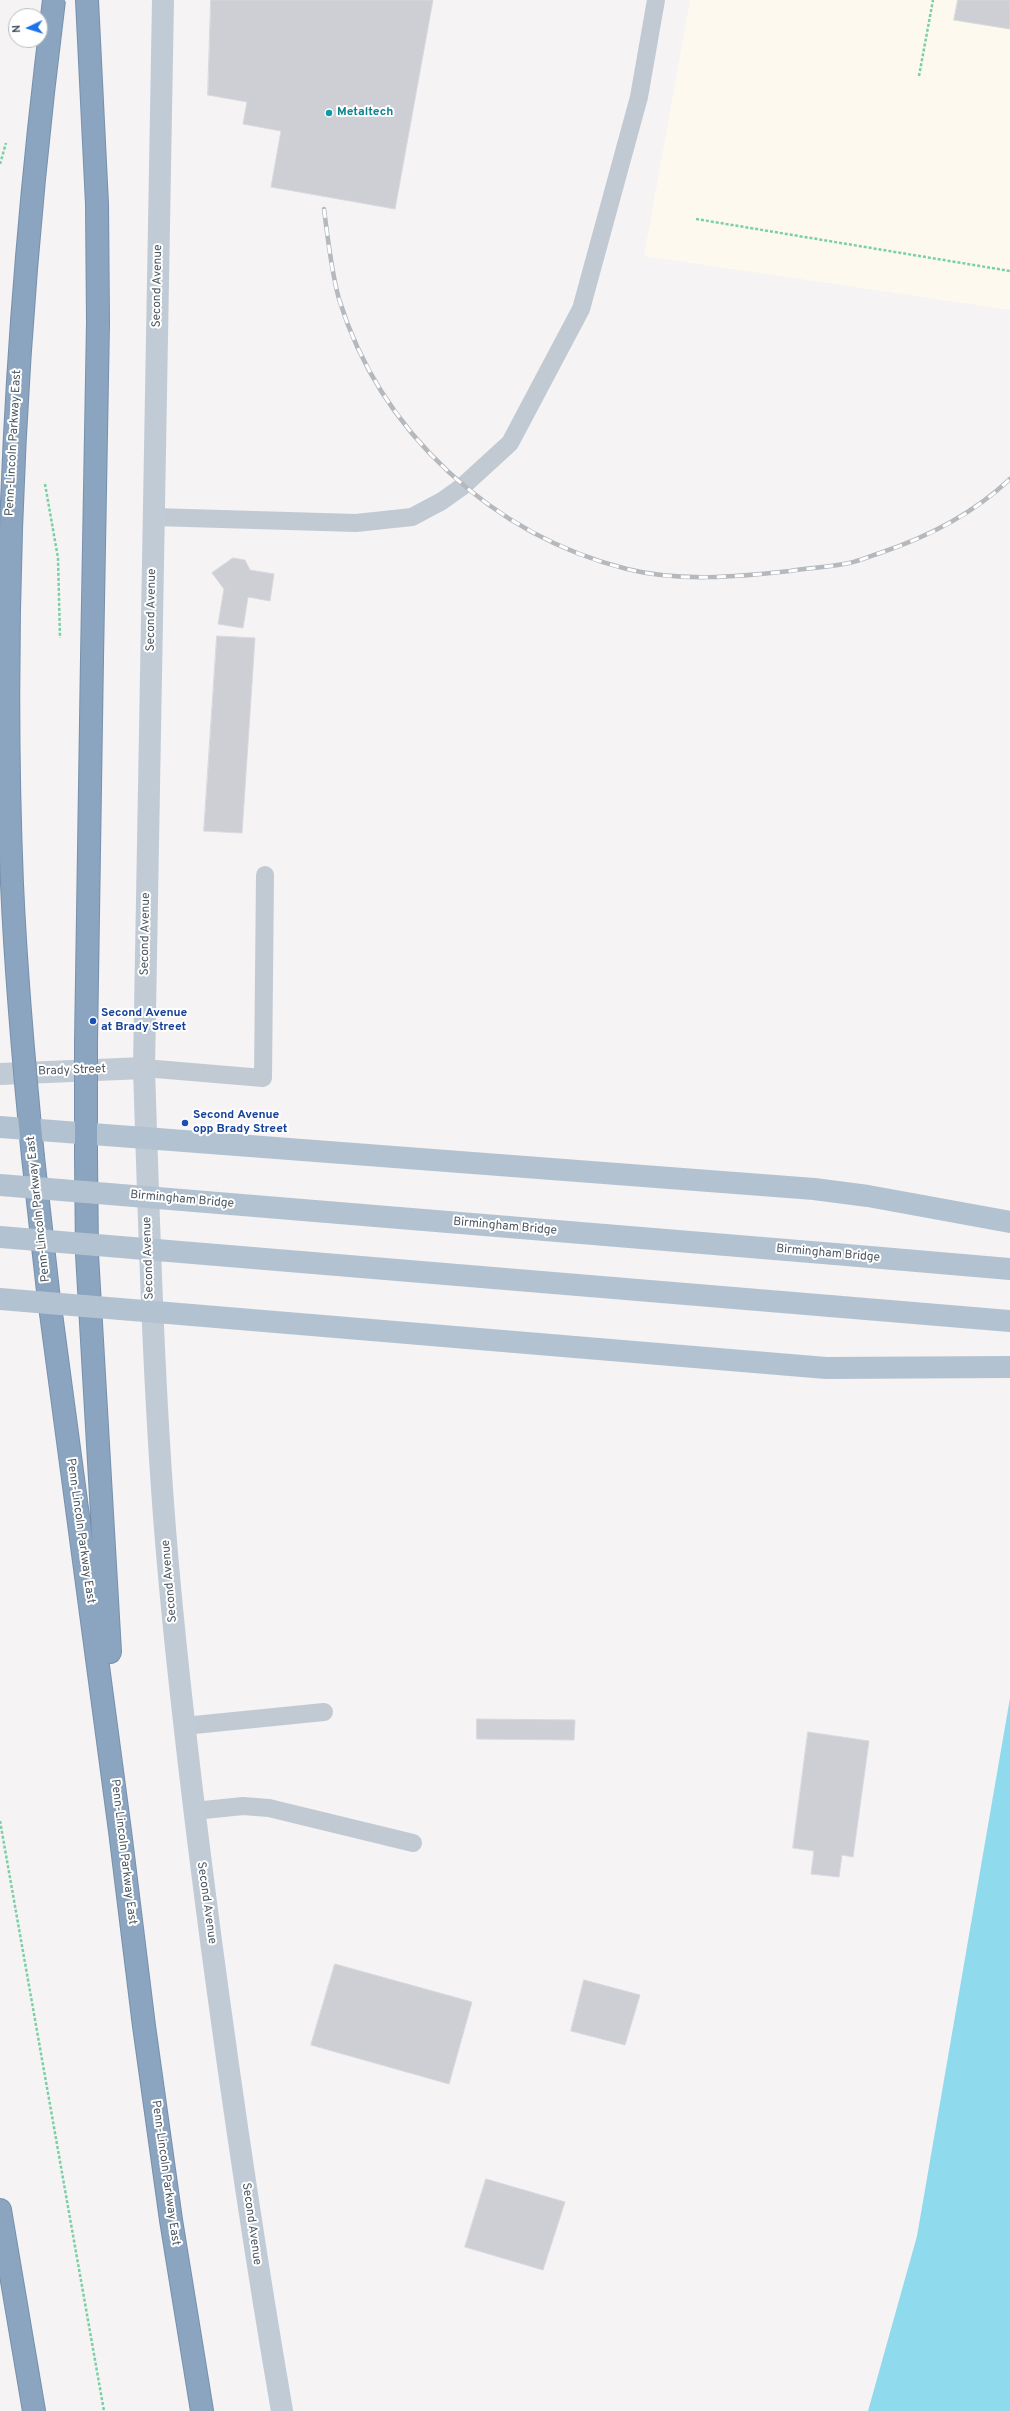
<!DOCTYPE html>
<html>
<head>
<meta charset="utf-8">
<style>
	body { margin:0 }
	#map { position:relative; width:1010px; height:2411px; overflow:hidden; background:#f5f3f3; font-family:Overpass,sans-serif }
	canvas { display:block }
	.north { position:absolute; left:8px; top:8px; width:40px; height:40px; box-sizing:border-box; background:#fff; border:1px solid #b7bbc0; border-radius:50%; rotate:266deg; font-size:11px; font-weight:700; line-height:16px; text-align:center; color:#4a5661 }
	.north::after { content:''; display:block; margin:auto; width:14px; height:18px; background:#1a73e8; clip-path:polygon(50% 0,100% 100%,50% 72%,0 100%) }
</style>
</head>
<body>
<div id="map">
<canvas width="1010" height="2411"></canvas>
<div class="north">N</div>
</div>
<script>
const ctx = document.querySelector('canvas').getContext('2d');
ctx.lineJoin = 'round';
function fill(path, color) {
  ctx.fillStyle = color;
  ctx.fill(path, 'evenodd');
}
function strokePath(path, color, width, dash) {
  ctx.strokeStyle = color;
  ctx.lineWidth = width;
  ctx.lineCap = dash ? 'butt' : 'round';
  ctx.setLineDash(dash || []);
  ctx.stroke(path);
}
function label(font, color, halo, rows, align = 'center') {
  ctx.font = font + ' Overpass,sans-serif';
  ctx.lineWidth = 4;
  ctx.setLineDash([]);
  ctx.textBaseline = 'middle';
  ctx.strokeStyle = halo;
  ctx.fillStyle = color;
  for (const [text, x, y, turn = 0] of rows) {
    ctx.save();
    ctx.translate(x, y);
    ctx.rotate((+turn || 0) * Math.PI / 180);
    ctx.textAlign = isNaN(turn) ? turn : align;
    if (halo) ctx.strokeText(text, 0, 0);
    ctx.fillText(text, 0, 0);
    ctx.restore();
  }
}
fill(new Path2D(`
	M690,0H1010V310L644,256Z`), '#fdf9ef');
fill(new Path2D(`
	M1010,1698V2411H868L917,2236Z`), '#90daee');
const building = new Path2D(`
	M211,0H433L395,209L271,187L281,131L243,124L247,102L208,95Z
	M958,0H1010V29L954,20Z
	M233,558L245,560L250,570L274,574L270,601L248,597L243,628L218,624L224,589L212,573Z
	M217,636L255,638L242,833L204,831Z
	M477,1719L575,1720L574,1740L477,1739Z
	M808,1732L869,1741L853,1857L842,1855L839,1877L811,1874L814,1851L793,1848Z
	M335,1964L472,2002L449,2084L311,2045Z
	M584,1980L640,1995L625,2045L571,2031Z
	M486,2179L565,2202L543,2270L465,2247Z`);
fill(building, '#cdcfd5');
strokePath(building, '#d7d9de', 1);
const motorway = new Path2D(`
	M87,0L97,204L98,322L92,658
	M33,1157L48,1291L120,1831L144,2026L171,2220L202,2411
	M86,1157L87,1254L110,1652
	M0,2210L34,2411`);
strokePath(motorway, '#7690ad', 24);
strokePath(new Path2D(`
	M919,76L933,0
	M0,164L6,143
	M696,219L1010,271
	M45,484L58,558L60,638
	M0,1821L104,2411`), '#7ad0a6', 2.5, [3, 2]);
strokePath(new Path2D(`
	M154,517L356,523L412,517L442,501L463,486L510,443L581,309L639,97L656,0
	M144,1068L263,1078L265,875
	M184,1726L324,1712
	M194,1811L243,1806L269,1808L413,1843`), '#c1cad2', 18);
strokePath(new Path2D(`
	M163,0L144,1068C149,1222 153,1376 165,1529C176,1667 193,1804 211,1941C232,2098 255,2255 282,2411
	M0,1074L144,1068`), '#c1cbd6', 22);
strokePath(new Path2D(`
	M835,1254L1010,1269
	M830,1306L1010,1321`), '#b3c2d1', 22);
strokePath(motorway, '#8ba5c1', 22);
const rail = new Path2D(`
	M324,209C328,239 331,270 339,299C380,432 492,535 627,569C679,582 737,577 790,571C810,568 830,567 849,563C860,561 870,556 880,553C928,537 973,514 1010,479`);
strokePath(rail, '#b5b8bd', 4.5);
strokePath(rail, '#fff', 3, [9]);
const motorwayBridge = new Path2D(`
	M33,1157C24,1066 16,975 12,884C0,588 17,293 54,0
	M86,1157V1043L92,658`);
strokePath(motorwayBridge, '#7690ad', 24, []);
strokePath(new Path2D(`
	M0,1127L814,1189L868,1196L1010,1222
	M0,1185L835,1254
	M0,1237L830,1306
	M0,1299L826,1368L1010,1367`), '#b3c2d1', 22);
strokePath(motorwayBridge, '#8ba5c1', 22);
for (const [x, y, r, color] of [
	[329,113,4,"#0f9aa8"],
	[93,1021,4,"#1a4fb4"],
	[185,1123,4,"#1a4fb4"]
]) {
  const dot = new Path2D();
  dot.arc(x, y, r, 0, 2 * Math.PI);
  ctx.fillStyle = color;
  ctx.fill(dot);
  strokePath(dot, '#fff', 1.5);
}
label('bold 12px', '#0d838f', '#fff', [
	["Metaltech",337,113]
], 'left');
label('12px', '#4a5661', '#fff', [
	["Second Avenue",158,286,-89],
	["Penn-Lincoln Parkway East",14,443,-87],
	["Second Avenue",152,610,-89],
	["Second Avenue",146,934,-89],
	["Brady Street",72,1071,-2],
	["Birmingham Bridge",182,1200,5],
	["Penn-Lincoln Parkway East",39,1209,-96],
	["Birmingham Bridge",505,1227,5],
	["Birmingham Bridge",828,1254,5],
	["Second Avenue",149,1258,-92],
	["Penn-Lincoln Parkway East",80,1531,82],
	["Second Avenue",170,1581,-95],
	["Penn-Lincoln Parkway East",123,1852,83],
	["Second Avenue",206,1903,82],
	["Penn-Lincoln Parkway East",165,2173,82],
	["Second Avenue",251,2224,82]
]);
label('bold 12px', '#164399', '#fff', [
	["Second Avenue",101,1014],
	["at Brady Street",101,1028],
	["Second Avenue",193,1116],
	["opp Brady Street",193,1130]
], 'left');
</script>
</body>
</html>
